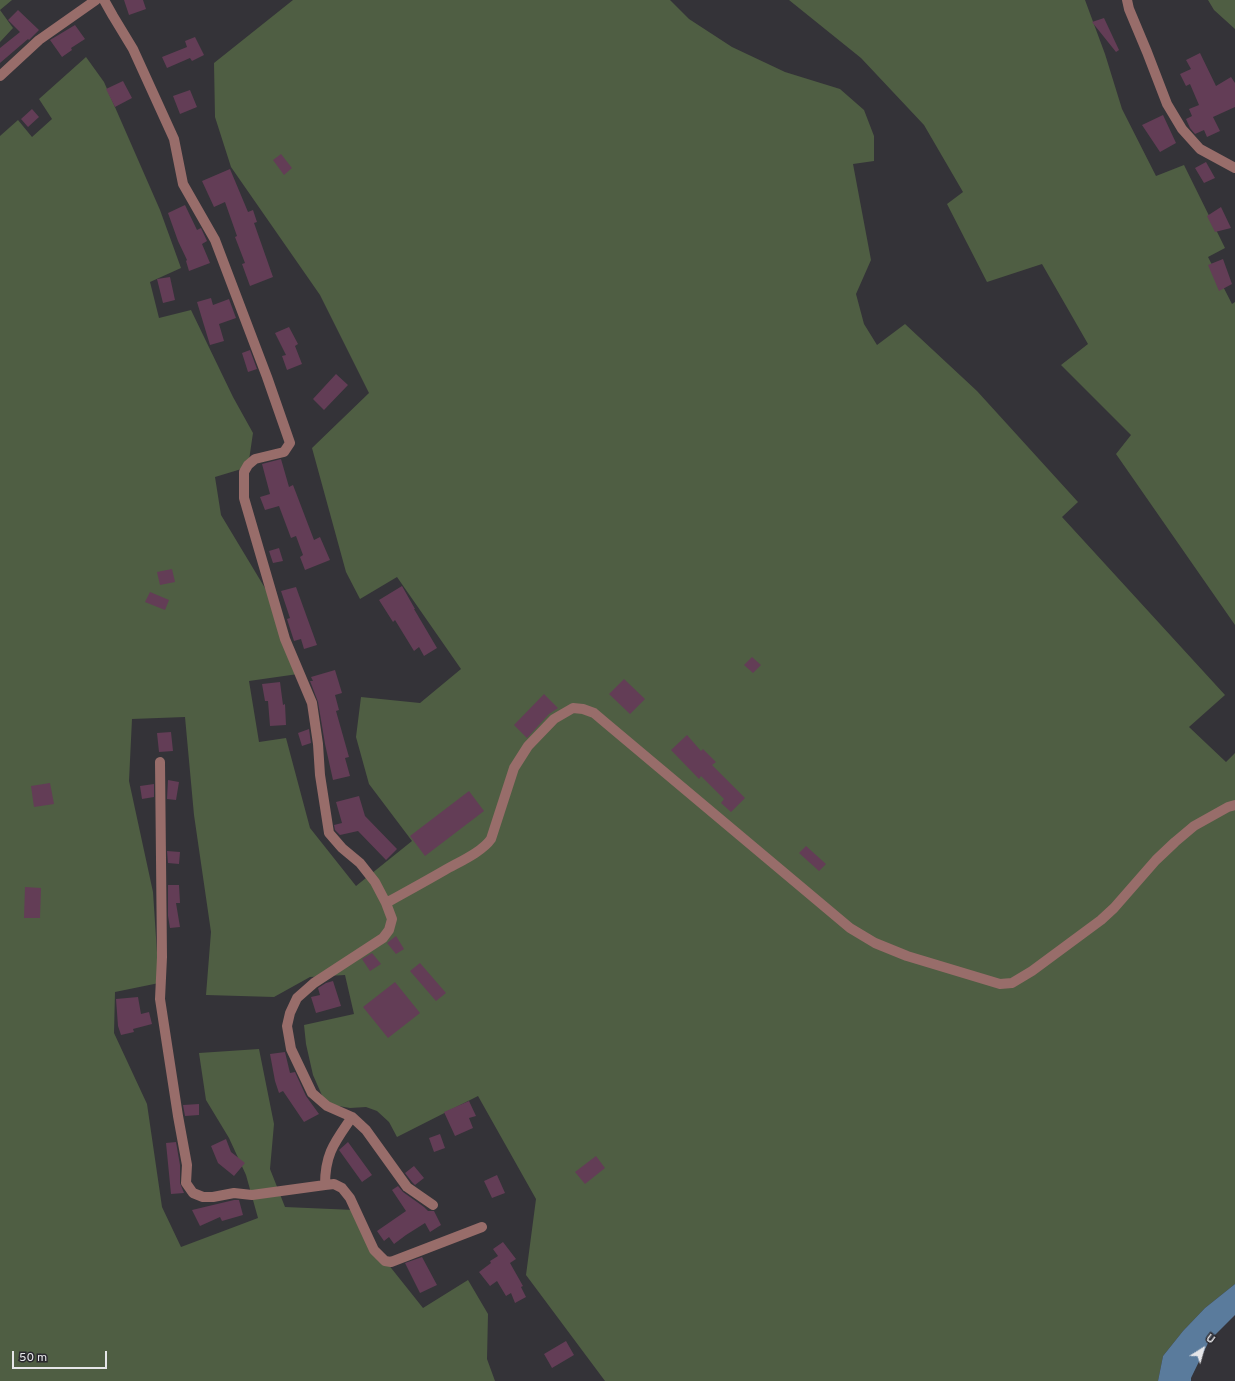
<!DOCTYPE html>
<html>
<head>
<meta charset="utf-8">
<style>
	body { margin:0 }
	#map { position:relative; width:1235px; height:1381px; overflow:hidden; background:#343338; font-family:Overpass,sans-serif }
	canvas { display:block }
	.north { position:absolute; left:1183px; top:1329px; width:40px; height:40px; -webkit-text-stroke:3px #2a292e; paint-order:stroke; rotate:37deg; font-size:11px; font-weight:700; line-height:16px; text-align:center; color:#e6e6e9 }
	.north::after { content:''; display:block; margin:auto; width:14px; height:18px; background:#e6e6e9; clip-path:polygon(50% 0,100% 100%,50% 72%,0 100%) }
	.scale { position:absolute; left:12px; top:1351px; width:95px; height:18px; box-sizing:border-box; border:2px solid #e6e6e9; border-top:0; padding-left:5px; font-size:12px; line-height:14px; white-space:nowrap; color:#e6e6e9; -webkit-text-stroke:3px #2a292e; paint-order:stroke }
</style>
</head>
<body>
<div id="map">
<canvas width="1235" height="1381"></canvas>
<div class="north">U</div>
<div class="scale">50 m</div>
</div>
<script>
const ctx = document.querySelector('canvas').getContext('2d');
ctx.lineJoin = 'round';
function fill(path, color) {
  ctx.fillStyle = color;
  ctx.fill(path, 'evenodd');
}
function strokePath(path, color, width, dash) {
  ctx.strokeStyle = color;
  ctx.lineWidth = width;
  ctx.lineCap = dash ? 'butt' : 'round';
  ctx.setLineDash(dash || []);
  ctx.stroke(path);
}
fill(new Path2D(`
	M0,0H12L0,10L13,28L0,42Z
	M293,0H670L689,19L732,47L785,72L840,89L864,110L874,136V161L853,164L871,260L856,294L864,324L877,345L905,324L977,391L1078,502L1062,517L1225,695L1189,727L1226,762L1235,753V1284L1205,1308L1183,1331L1163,1356L1158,1381H605L526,1275L536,1199L478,1096L397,1137L389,1122L377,1111L366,1107L350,1108L333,1105L324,1100L313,1075L306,1044L304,1025L354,1014L345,975L310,977L274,997L206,995L211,932L194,815L185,717L132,719L129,781L153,892L159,983L115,992L114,1033L147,1104L162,1207L181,1247L258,1218L246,1175L229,1138L206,1100L199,1053L259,1049L274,1124L270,1169L285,1207L354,1210L372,1244L423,1308L468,1280L488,1314L487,1359L495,1381H0V136L18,120L32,137L52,119L39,99L86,57L104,82L160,210L181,268L150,282L159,318L191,310L233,397L253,433L248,467L215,477L221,515L274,603L298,674L249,681L259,742L286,738L310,828L356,886L412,841L369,784L356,737L361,697L420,703L461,669L397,577L360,599L346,572L312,448L369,393L320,295L231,167L215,117L214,63Z
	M789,0H1085L1105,54L1122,109L1156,176L1184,165L1225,248L1208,257L1232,304L1235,302V625L1116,454L1131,435L1061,365L1088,344L1042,264L987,282L947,204L963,192L924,125L861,58Z
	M1208,0H1235V29L1214,10Z`), '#4f5e43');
fill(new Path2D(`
	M1235,1284V1315L1209,1341L1191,1378V1381H1158L1163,1356L1183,1331L1205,1308Z`), '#5a7b9c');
fill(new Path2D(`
	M124,0H143L146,9L129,15Z
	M18,10L39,30L29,40L28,39L0,63V48L20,32L8,20Z
	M1104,18L1119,50L1116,52L1092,22Z
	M75,25L85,39L71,48L72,50L62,57L50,40Z
	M195,37L204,55L192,61L190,58L167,68L162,57L187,47L185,41Z
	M1200,53L1216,86L1231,77L1235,83V107L1213,117L1220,131L1207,137L1204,130L1195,134L1190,128L1186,119L1192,116L1189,109L1199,105L1190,84L1186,86L1180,74L1191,69L1186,60Z
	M123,81L132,98L115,107L106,89Z
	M190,90L197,107L180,114L173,96Z
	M32,109L39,117L28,127L21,119Z
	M1163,115L1176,143L1160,152L1142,125Z
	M281,154L292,168L284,175L273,160Z
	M1206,162L1215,178L1204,183L1195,168Z
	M230,169L248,212L253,210L257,222L254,223L273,277L250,286L242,264L245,263L235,237L237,236L225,202L214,207L202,181Z
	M185,205L197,230L201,228L207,241L202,244L210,263L189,271L186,261L187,260L178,241L168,213Z
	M1221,207L1231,228L1215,232L1207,216Z
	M1223,259L1232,284L1219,291L1208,265Z
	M170,277L175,300L163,303L157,279Z
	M211,298L213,305L229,299L236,318L219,324L224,341L210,345L197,302Z
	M289,327L298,344L295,346L302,364L287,370L282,356L286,355L275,333Z
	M250,350L257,369L248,372L242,353Z
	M336,374L348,385L324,410L313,399Z
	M281,459L289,487L293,485L314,540L320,537L330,560L305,570L300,557L303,555L296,536L291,538L279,506L265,510L260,497L270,494L262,464Z
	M279,548L283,561L273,563L269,551Z
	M172,569L175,582L160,585L157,572Z
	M402,586L415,609H414L437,648L424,656L419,647L414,651L395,620L393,622L379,600Z
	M296,587L317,645L304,649L301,639L294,641L287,619L290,618L281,591Z
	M150,592L169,600L165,610L145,602Z
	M752,657L761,665L753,673L744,665Z
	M335,670L342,693L335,695L339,710L336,711L349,757L345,758L350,776L333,780L325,744L318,702L310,681H313L311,677Z
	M624,679L645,699L630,714L609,694Z
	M280,682L283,705L285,704L286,725L270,726L268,701H265L262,684Z
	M544,694L558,708L549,714L527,738L514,725Z
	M309,729L311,743L302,746L298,733Z
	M171,732L173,751L159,752L157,733Z
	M687,735L701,751L703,749L716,762L712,765L745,798L731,812L721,803L724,799L701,776L699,779L671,750Z
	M168,780L179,782L176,800L167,799Z
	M50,783L54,804L34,807L31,786Z
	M154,784V797L142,799L140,786Z
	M469,791L484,811L425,856L410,836Z
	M359,796L365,816L397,849L386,860L358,831L340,835L335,830L334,825L342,823L336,802Z
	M806,846L826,864L819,871L799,853Z
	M167,851L180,852L179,864L168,863Z
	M168,885H179L180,903H176L180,927L170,928L168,916Z
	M25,887L41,888L40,918H24Z
	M396,936L404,949L396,954L387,943Z
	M372,953L381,964L370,971L362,959Z
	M420,963L446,993L436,1001L410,971Z
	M333,981L341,1006L316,1013L311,997L320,995L318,988L326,983Z
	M395,982L420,1013L388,1038L363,1007Z
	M138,997L141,1014L149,1012L152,1024L133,1029L134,1032L121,1035L118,1026L116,999Z
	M285,1052L290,1073L295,1072L306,1096L319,1114L304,1122L283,1091L279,1093L275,1081L270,1054Z
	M469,1101L476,1116L469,1118L473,1128L455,1136L444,1112Z
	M199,1104V1115L185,1116L183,1105Z
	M440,1134L445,1148L434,1152L429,1138Z
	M226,1139L231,1152L245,1163L234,1176L218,1163L211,1146Z
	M176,1142L180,1165V1183L184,1193L171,1194L166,1143Z
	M348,1142L372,1175L362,1182L339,1150Z
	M596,1156L605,1168L585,1184L575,1172Z
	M414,1166L424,1178L415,1185L412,1182L405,1173Z
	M497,1175L505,1193L492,1198L484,1181Z
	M398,1186L403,1192L424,1207L428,1211H434L441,1225L430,1232L425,1223L406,1235L394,1244L389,1237L384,1241L377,1231L406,1211L392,1190Z
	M234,1200H239L243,1215L222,1221L220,1217L200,1226L192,1210Z
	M503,1242L516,1259L510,1263L523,1286L521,1287L526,1297L515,1303L511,1293L506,1296L497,1281L490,1286L479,1272L491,1263L490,1261L498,1256L493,1249Z
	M422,1257L437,1285L420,1293L405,1263Z
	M566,1341L574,1355L552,1368L544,1354Z`), '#633d56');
strokePath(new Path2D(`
	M104,0L113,16L133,49L174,139L183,184L215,240L267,377L290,443L284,452L255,459L248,465L244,472V498L285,639L312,703L318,744L320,775L329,833L342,848L360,863L375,882L386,903L392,919L389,930L383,938L314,983L297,998L290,1013L287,1026L291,1049L312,1093L327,1106L352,1117L366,1130L407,1187L433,1205
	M1127,0L1129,9L1147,52L1167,104L1182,129L1200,149L1235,168
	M0,76L39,40L96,0
	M160,762L162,957L160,999L178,1116L187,1165L186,1183L193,1193L203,1197H213L234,1193L252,1195L325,1185C325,1153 335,1142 352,1117
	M386,903C406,892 426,881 445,870C459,862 482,852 491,839L514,768L528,746L554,719L573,708L583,709L594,713L607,724L850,928L875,943L907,956L1000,984L1012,983L1032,971L1101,920L1114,908L1156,860L1175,842L1194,826L1228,807L1235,805
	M325,1185L334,1184L342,1188L350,1198L374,1250L385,1261L391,1262L482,1227`), '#986d6a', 10);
</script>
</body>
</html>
